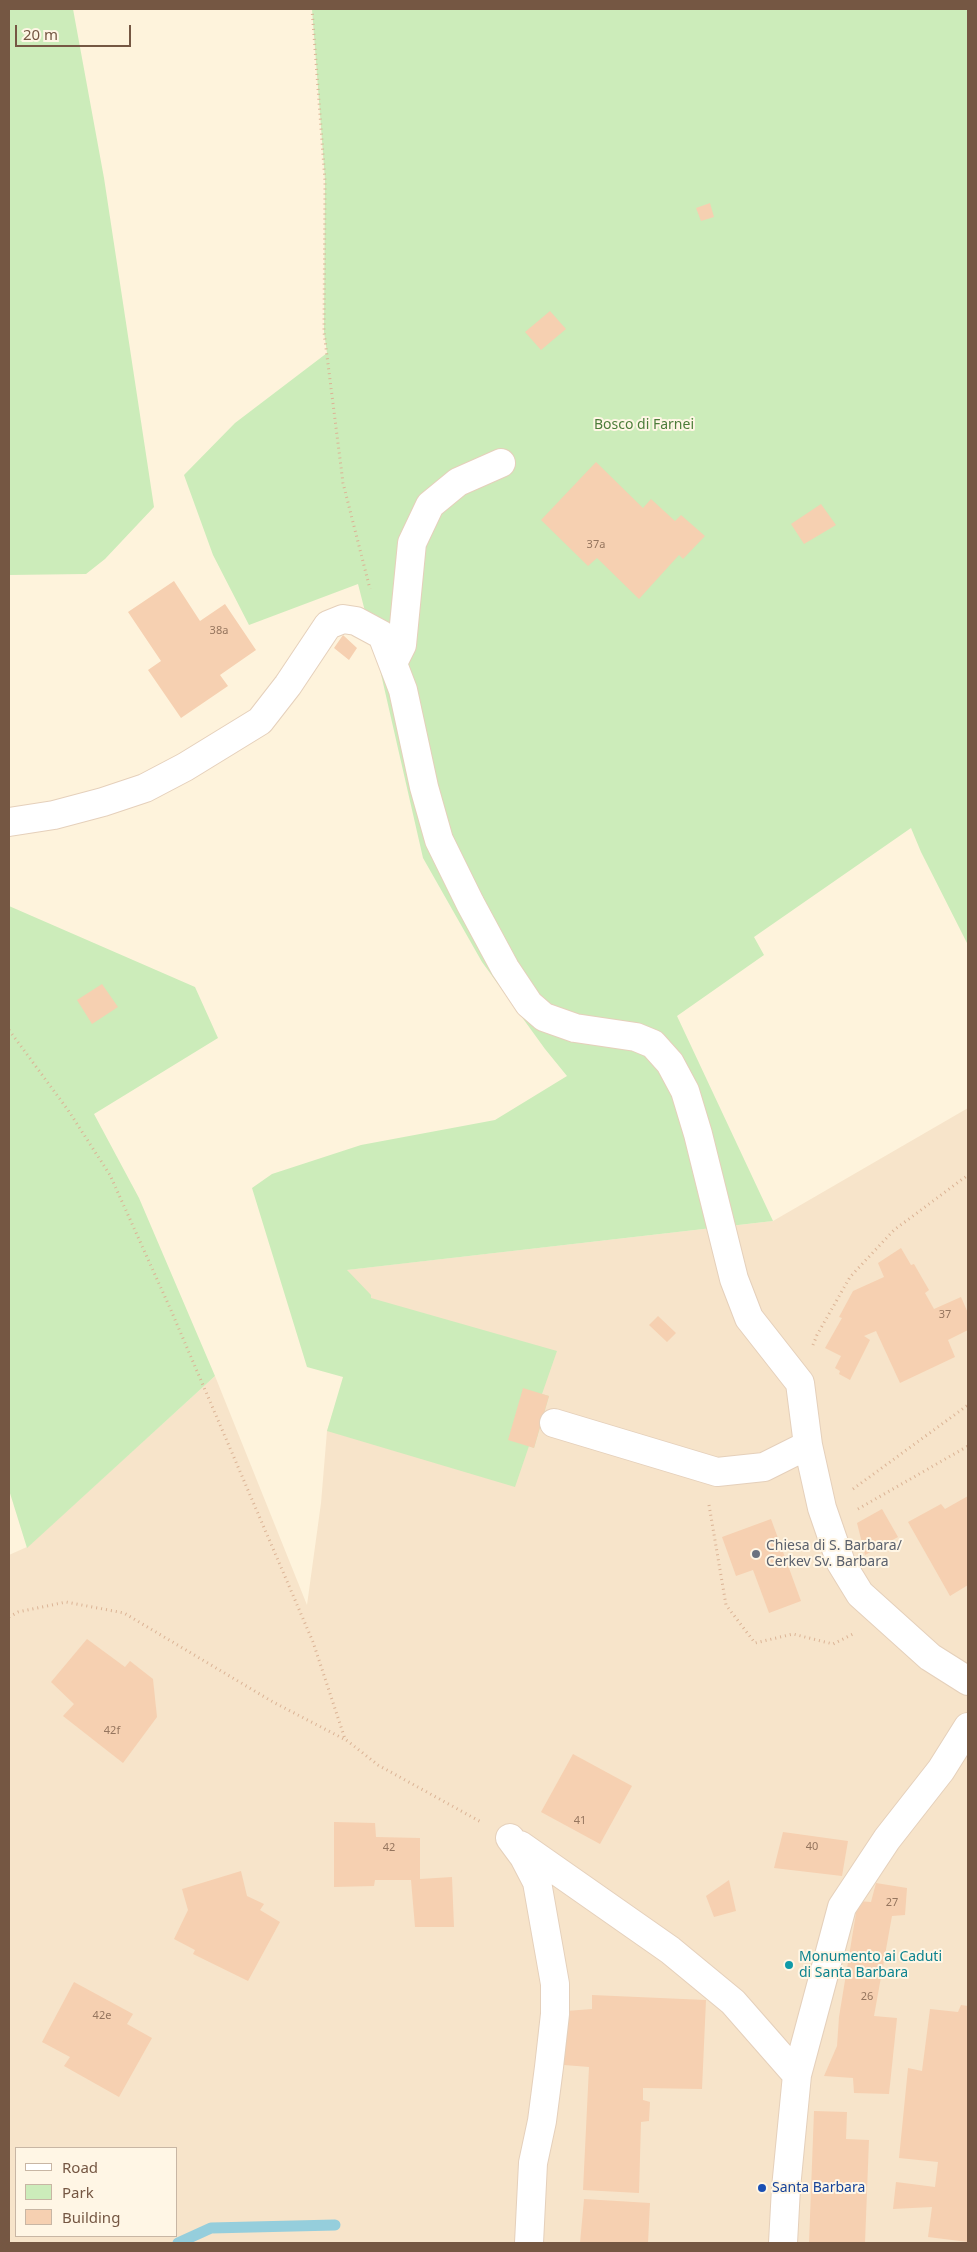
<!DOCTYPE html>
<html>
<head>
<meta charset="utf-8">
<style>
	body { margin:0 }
	#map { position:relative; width:977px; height:2252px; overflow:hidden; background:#fef3dc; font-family:"Noto Sans",sans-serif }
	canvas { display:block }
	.frame { position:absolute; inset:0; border:10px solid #755743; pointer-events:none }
	.legend { position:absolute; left:15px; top:2147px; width:162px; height:90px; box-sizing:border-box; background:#fff6e5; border:1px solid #c8b6a4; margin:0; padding:6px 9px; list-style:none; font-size:15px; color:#755743 }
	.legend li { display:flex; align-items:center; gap:10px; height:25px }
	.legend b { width:25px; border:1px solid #c8b6a4 }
	.scale { position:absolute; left:15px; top:25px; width:116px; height:22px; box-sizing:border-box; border:2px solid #755743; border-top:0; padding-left:6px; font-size:15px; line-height:18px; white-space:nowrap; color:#755743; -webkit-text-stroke:4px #fff6e5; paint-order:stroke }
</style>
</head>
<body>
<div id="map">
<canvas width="977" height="2252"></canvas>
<div class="frame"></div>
<ul class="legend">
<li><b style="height:6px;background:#fff"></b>Road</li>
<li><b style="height:14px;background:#ccecba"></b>Park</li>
<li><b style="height:14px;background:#f6d0b1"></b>Building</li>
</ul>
<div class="scale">20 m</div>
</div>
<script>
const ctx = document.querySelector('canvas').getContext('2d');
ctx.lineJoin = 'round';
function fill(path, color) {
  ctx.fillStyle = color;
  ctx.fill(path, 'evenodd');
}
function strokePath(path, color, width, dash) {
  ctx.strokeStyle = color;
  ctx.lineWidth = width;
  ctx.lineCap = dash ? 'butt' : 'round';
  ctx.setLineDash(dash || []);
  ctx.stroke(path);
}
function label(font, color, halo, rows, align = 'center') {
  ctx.font = font + ' "Noto Sans",sans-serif';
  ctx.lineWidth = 4;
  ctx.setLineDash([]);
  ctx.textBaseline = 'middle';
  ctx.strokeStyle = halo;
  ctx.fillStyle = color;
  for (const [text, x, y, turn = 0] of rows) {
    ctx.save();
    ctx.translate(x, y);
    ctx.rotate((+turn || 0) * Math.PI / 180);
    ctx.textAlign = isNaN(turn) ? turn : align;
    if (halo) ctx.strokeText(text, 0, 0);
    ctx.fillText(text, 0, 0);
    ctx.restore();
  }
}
fill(new Path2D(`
	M968,1108V2243H9V1555L27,1547L215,1376L307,1605L321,1503L327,1431L344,1378L346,1270L773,1221ZM16,2148H176V2236H16Z`), '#f7e4ca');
fill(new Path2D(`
	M9,9H73L104,178L154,507L105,559L86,574L9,575Z
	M312,9H968V945L921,852L911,828L754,937L764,955L677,1016L773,1221L347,1270L371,1295V1298L557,1351L542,1394L549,1396L534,1448L529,1446L515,1487L327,1431L343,1377L307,1367L252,1188L272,1174L361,1145L495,1120L567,1076L545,1049L482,962L423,858L381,674L358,584L249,625L213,555L184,475L235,423L327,353L324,332L325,180Z
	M9,906L195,987L218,1038L94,1114L139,1198L215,1376L27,1548L9,1490Z`), '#ccecba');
strokePath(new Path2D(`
	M178,2243L211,2228L335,2225`), '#95cedc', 11);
fill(new Path2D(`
	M710,203L714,217L701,221L696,208Z
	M550,311L566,329L541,350L525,332Z
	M596,462L643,508L651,499L675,521L681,515L705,536L683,559L679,555L639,599L597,558L588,566L541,520Z
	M821,504L836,525L804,544L791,524Z
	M174,581L200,621L225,604L256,650L220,675L228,686L181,718L148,670L161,661L128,612Z
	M343,635L357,648L349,660L334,648Z
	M102,984L118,1007L92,1024L77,1000Z
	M901,1248L911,1265L914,1264L929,1290L925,1293L934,1309L961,1297L968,1313V1330L948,1340L955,1357L900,1383L876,1331L864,1336L870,1340L850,1380L839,1374L840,1371L835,1368L841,1356L825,1348L842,1318L839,1317L853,1291L884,1277L878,1263Z
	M658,1316L676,1333L667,1342L649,1325Z
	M523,1388L549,1396L534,1448L508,1440Z
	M968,1496V1585L950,1596L908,1522L941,1504L945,1509Z
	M882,1509L898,1537L865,1555L857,1523Z
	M771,1519L801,1601L769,1613L753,1570L736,1576L722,1537Z
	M87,1639L125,1667L130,1661L153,1679L157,1717L123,1763L63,1716L74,1704L51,1682Z
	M573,1754L632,1786L600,1844L541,1812Z
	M334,1822L375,1823L376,1837L420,1838V1879L452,1877L454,1927H415L411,1880H375L374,1886L334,1887Z
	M783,1832L848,1841L842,1876L774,1868Z
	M241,1871L247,1896L264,1904L260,1910L280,1922L248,1981L193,1954L195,1950L174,1939L188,1910L182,1889Z
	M729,1880L736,1911L714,1917L706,1896Z
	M876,1883L907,1888L905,1915L892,1916L874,2016L897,2018L889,2094L854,2093L853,2078L824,2076L837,2046L839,2017L858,1901L871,1902Z
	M74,1982L133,2014L127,2024L152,2038L119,2097L64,2066L70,2057L42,2042Z
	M592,1995L706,2000L702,2089L643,2088V2100L650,2102L649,2121L641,2122L639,2193L583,2190L589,2067L564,2065L566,2011L592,2009Z
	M961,2005L968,2006V2242L928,2237L932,2207L893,2209L896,2182L935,2187L938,2162L899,2158L908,2068L922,2071L930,2009L958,2012Z
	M814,2111L847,2112L846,2139L869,2140L865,2243H809Z
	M584,2199L650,2203L648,2243H580Z`), '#f6d0b1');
const minor = new Path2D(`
	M393,663L402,645L412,543L430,505L458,482L501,463
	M9,822L54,815L103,802L145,788L185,767L260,721L288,685L328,625L343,619L356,621L382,635L403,690L424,787L439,840L470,903L505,968L529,1004L544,1017L575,1028L636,1037L653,1044L670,1063L685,1091L698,1134L734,1279L749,1318L800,1383L808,1445L822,1508L841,1563L860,1594L930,1657L968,1681
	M554,1423L717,1472L764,1467L808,1445
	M510,1838L524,1857L537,1882L555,1984V2014L549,2067L542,2121L533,2163L529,2243
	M520,1845L670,1950L733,2002L797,2075
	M783,2243L786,2188L797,2075L842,1907L887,1839L941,1770L968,1727`);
strokePath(minor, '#e5d0bb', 30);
strokePath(new Path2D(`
	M312,9L325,181L324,332L343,483L370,589
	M9,1030L68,1110L110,1175L170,1308L313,1642L345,1739L378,1765L481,1822
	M813,1345L817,1335L850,1277L894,1230L968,1175
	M853,1489L968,1405
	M709,1505L726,1605L755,1643L793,1634L833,1644L853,1634
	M858,1509L968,1446
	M9,1617L18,1612L66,1602L124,1613L273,1702L344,1739`), '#dbb395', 3, [1, 4]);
strokePath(minor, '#fff', 28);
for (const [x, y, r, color] of [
	[756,1554,5,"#6b7280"],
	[789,1965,5,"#0f9aa8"],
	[762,2188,5,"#1a4fb4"]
]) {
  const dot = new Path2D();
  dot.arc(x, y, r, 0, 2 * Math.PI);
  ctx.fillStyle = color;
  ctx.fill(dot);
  strokePath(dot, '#fff6e5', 2);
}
label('11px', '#95755e', null, [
	["37a",596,545],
	["38a",219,631],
	["37",945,1315],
	["42f",112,1731],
	["41",580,1821],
	["40",812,1847],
	["42",389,1848],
	["27",892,1903],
	["26",867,1997],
	["42e",102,2016]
]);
label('14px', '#4c7d3a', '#fff6e5', [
	["Bosco di Farnei",644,425]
]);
label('14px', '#5b616d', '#fff6e5', [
	["Chiesa di S. Barbara/",766,1546],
	["Cerkev Sv. Barbara",766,1562]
], 'left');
label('14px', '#0d838f', '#fff6e5', [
	["Monumento ai Caduti",799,1957],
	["di Santa Barbara",799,1973]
], 'left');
label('14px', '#164399', '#fff6e5', [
	["Santa Barbara",772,2188]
], 'left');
</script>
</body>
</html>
